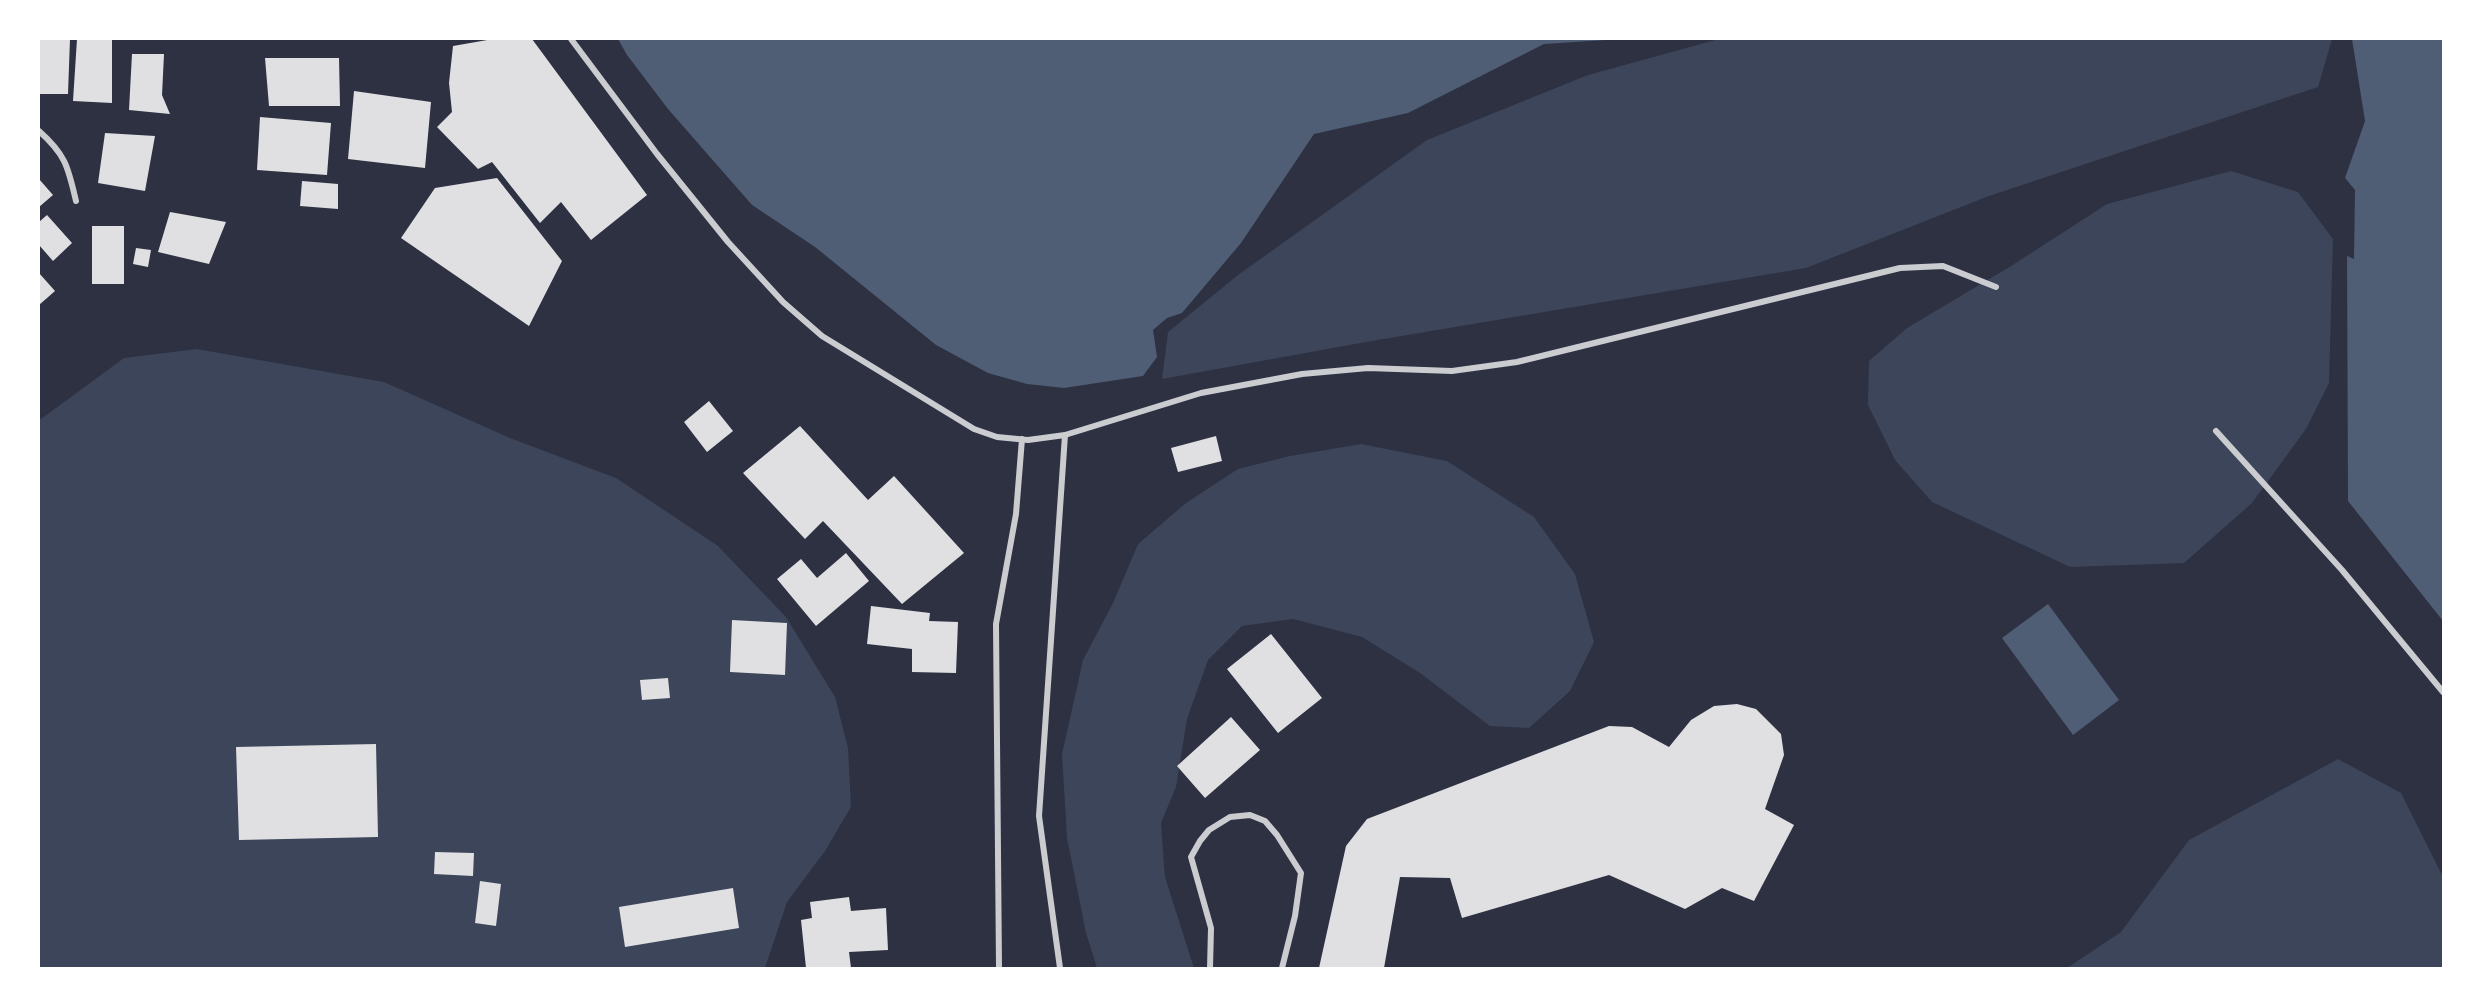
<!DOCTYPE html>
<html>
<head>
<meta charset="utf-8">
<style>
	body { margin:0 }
	#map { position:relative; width:2482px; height:1007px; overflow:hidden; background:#2d3142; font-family:Lora,serif }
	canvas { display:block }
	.frame { position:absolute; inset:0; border:40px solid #fff; pointer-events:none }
</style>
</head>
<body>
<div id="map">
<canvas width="2482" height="1007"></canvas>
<div class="frame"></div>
</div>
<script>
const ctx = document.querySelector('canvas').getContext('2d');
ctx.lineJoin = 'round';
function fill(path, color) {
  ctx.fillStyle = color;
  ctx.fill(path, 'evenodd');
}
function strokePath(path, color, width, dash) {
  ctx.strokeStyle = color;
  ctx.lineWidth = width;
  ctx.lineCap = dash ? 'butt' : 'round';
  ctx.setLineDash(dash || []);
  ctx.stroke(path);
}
fill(new Path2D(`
	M1719,39H2332L2318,87L1989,196L1806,268L1366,342L1162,379L1168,332L1238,275L1427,140L1588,75Z
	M2231,171L2298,192L2333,239L2329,383L2306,429L2252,503L2184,563L2070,567L1932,502L1895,460L1868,405L1869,361L1907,328L2011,266L2107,204Z
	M197,349L384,382L510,438L616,478L718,546L786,617L835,697L848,748L851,807L825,851L787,902L765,968H39V418L41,419L124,358Z
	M1361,444L1447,461L1534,517L1575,574L1594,642L1570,691L1529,728L1490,726L1420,673L1362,637L1293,619L1242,626L1208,660L1187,719L1176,787L1161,823L1165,877L1194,968H1097L1086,933L1067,838L1062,754L1083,660L1113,603L1138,544L1186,503L1238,469L1290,456Z
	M2338,759L2401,793L2443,877V968H2067L2121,932L2189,840Z`), '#3c4559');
fill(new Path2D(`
	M618,39H1622L1544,44L1408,113L1314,134L1241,243L1182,313L1167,318L1153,330L1157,357L1143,376L1064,388L1027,384L988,373L936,345L815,247L752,205L668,109L627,55Z
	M2352,39H2443V621L2348,501L2347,256L2354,259L2355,190L2345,178L2365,121Z
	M2048,604L2119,700L2073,735L2002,638Z`), '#4f5d75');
fill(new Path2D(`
	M39,39H70L68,94H39Z
	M77,39H112V103L73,101Z
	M493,39H532L647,195L591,240L561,202L540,223L492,162L478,169L437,127L452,112L449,83L453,46Z
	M132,54H164L162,95L170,114L129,110Z
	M265,58H339L340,106H269Z
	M354,91L431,102L425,168L348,159Z
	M260,117L331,123L327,175L257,170Z
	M105,133L155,136L145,191L98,183Z
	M497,178L562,261L529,326L401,238L435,188Z
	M39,179L53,195L39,207Z
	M302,181L338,184V209L300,206Z
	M170,212L226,222L209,264L158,252Z
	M47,215L72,243L53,261L39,245V222Z
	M92,226H124V284H92Z
	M136,248L151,250L148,267L133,264Z
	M39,273L55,291L39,305Z
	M709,401L733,431L707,452L684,422Z
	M800,426L868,500L894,476L964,553L902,604L823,521L805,539L743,473Z
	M1216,436L1222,461L1178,472L1171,448Z
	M846,553L869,581L816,626L777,579L801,559L817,578Z
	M871,606L930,613L929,621L958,622L956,673L912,672V649L867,644Z
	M732,620L787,623L785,675L730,672Z
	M1271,634L1322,698L1278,733L1227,669Z
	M668,678L670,698L642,700L640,680Z
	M1737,704L1756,709L1781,734L1784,755L1765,809L1794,825L1754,901L1722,888L1685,909L1609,875L1462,918L1450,878L1400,877L1384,968H1319L1346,846L1367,819L1609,726L1632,727L1669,747L1691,720L1714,706Z
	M1231,717L1260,750L1205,798L1177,766Z
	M376,744L378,837L239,840L236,747Z
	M435,852L474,853L473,876L434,874Z
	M480,881L501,884L496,926L475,923Z
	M733,888L739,928L625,947L619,907Z
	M849,897L851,911L886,908L888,950L849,952L851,968H806L801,920L812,918L810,902Z`), '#e0e0e3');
strokePath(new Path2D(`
	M571,39L657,154L728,242L783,302L822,336L974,429L997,437L1028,440L1065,435L1201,393L1302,374L1368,368L1452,371L1517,362L1900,268L1943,266L1996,287
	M39,131C66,155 68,167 76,201
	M2216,431L2342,570L2443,692
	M999,968L996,624L1016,514L1022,439
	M1060,968L1039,816L1065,435
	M1210,968L1211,928L1191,857L1200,841L1209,830L1230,817L1250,815L1265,821L1277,835L1301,873L1295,916L1282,968`), '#caccd0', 6);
</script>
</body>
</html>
